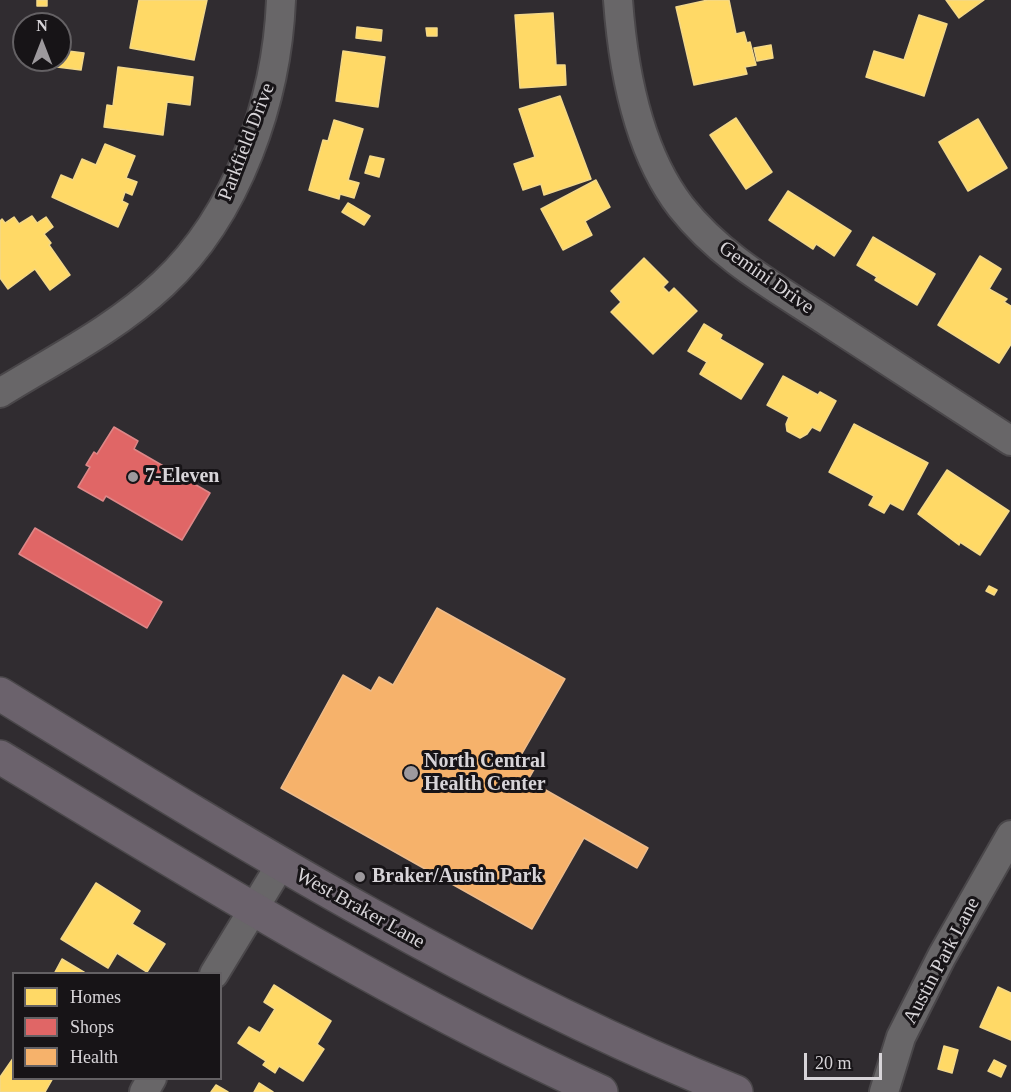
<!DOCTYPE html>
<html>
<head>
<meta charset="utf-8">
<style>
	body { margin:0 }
	#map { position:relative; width:1011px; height:1092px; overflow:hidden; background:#302c30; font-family:"Times New Roman",serif }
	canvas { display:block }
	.legend { position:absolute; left:12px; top:972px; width:210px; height:108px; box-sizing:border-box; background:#171417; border:2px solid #646164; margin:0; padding:8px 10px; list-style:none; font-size:18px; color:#d7d4d8 }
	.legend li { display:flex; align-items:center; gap:12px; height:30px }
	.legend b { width:30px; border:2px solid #646164 }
	.north { position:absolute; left:12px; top:12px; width:60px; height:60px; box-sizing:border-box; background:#171417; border:2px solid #646164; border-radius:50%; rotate:0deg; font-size:16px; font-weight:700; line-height:24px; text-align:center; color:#d7d4d8 }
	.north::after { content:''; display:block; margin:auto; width:21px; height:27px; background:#9d999d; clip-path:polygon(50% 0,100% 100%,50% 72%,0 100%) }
	.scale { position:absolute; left:804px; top:1053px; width:78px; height:27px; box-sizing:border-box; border:3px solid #d7d4d8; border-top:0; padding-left:8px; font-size:18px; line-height:21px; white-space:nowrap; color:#d7d4d8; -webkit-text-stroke:4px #171417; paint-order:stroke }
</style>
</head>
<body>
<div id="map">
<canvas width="1011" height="1092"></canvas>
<ul class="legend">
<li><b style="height:16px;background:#ffd966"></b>Homes</li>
<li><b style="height:16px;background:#e06666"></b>Shops</li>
<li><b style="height:16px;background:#f6b26b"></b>Health</li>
</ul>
<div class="north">N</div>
<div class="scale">20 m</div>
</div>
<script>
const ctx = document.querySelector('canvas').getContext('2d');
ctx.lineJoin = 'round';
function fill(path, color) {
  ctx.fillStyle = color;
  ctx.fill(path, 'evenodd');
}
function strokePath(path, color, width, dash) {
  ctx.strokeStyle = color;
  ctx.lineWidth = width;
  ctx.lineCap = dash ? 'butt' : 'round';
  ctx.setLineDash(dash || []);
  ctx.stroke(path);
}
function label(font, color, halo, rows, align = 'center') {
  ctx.font = font + ' "Times New Roman",serif';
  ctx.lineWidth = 6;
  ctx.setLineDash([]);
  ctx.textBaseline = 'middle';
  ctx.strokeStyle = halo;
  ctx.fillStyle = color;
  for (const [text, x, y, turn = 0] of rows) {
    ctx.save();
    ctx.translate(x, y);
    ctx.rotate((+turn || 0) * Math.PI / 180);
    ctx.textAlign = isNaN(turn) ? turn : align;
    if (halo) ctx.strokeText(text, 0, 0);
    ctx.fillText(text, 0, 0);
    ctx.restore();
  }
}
const homes = new Path2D(`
	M37,0H47V6H37Z
	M139,0H207L194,60L130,48Z
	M708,0H729L736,34L744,32L747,43L750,42L756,65L745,67L747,74L694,85L676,7Z
	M946,0H984L959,18Z
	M553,13L556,65H565L566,85L520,88L515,15Z
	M919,15L947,24L924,96L866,77L874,51L904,60Z
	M357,27L382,30L381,41L356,38Z
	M426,28H437V36H427Z
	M771,45L773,58L757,61L754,48Z
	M60,50L84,53L81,70L57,67Z
	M343,51L385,57L378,107L336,101Z
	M118,67L193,77L190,105L167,102L163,135L104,127L107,105L113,106Z
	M560,96L591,179L544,195L541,184L523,190L514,164L535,157L519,109Z
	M736,118L772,172L746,189L710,135Z
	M978,119L1007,168L968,191L939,142Z
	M334,120L363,129L348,180L359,183L354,198L340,194L339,199L309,190L323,140L328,141Z
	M105,144L135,156L126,178L137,182L132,195L125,192L122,201L128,204L118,227L52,197L61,175L73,180L82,159L96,165Z
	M370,156L384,159L379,177L365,173Z
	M596,180L610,207L585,221L592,235L563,250L541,209Z
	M788,191L851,231L834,256L816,244L813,249L769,220Z
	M348,203L370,216L364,225L342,212Z
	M32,216L37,223L46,217L53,227L44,234L51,243L49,245L70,275L50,290L35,269L8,289L0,278V221L2,219L5,223L14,217L19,224Z
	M873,237L935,274L917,305L875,280L877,277L857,265Z
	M980,256L1001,269L989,289L1007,299L1004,302L1011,306V344L999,363L938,325Z
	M644,258L668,282L663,287L669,293L674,288L697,311L653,354L611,312L621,302L611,291Z
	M704,324L722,335L720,339L763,364L741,399L700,374L707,362L688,351Z
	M783,376L818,395L820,392L836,401L820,431L812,427L807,434L800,438L787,431L786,424L789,417L767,405Z
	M854,424L928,463L903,510L890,503L884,513L869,505L874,496L829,472Z
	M947,470L1009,511L980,555L960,542L959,545L918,514Z
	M989,586L997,590L994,595L986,591Z
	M96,883L140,911L132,924L165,944L147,972L117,953L108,968L61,939Z
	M62,959L87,974H54Z
	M274,985L331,1021L317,1044L324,1049L303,1081L279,1066L275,1073L263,1065L266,1061L238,1043L249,1027L260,1033L275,1009L264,1002Z
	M998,987L1011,993V1040L980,1027Z
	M944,1046L958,1050L952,1073L938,1069Z
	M14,1057V1078H53L45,1092H0V1077Z
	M994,1060L1006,1066L1001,1077L988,1071Z
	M259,1083L273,1092H254Z
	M216,1085L223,1089L228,1092H211Z`);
fill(homes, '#ffd966');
strokePath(homes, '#f3d888', 1.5);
const shops = new Path2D(`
	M114,427L138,441L134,449L210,493L182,540L106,496L103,501L78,487L90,467L86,465L94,452L97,454Z
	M35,528L162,602L147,628L19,554Z`);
fill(shops, '#e06666');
strokePath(shops, '#dd8788', 1.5);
const health = new Path2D(`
	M437,608L565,679L520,757L536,766L528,780L648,848L637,868L584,838L532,929L281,788L343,675L371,691L379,677L393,685Z`);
fill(health, '#f6b26b');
strokePath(health, '#edbc8c', 1.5);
const minor = new Path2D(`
	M618,0C623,69 637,150 681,207C722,259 777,288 831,324C891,363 951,402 1011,441
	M0,393C55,359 115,329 163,284C238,214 277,100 281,0
	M214,974L281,864
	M144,1092L152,1078
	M884,1092L901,1037L942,956L1011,835`);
const major = new Path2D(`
	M0,694C238,840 476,988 736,1092
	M0,757C197,876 391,997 601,1092`);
strokePath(minor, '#4a474a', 32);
strokePath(major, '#4a474a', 36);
strokePath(minor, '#686668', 28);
strokePath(major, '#6b626c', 33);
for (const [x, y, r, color] of [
	[133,477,6,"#9d999d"],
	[411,773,8,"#9d999d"],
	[360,877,6,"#9d999d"]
]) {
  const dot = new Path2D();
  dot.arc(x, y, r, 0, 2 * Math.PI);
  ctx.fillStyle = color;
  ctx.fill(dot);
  strokePath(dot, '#171417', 2);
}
label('20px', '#d7d4d8', '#171417', [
	["Parkfield Drive",247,142,-69],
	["Gemini Drive",766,278,35],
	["West Braker Lane",360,909,29],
	["Austin Park Lane",942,961,-62]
]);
label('bold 20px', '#d7d4d8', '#171417', [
	["7-Eleven",145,477],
	["North Central",424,762],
	["Health Center",424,785],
	["Braker/Austin Park",372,877]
], 'left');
</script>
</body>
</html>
